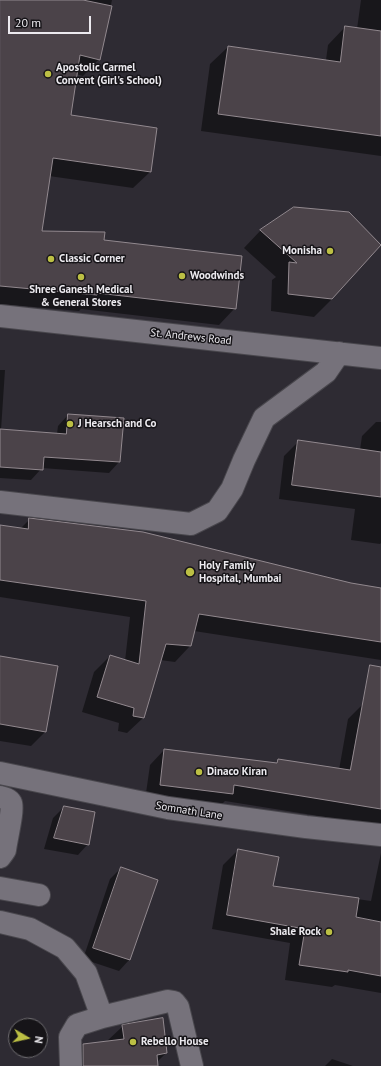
<!DOCTYPE html>
<html>
<head>
<meta charset="utf-8">
<style>
	body { margin:0 }
	#map { position:relative; width:381px; height:1066px; overflow:hidden; background:#2e2b33; font-family:"PT Sans",sans-serif }
	canvas { display:block }
	.north { position:absolute; left:8px; top:1018px; width:40px; height:40px; box-sizing:border-box; background:#161418; border:1px solid #6c6a6e; border-radius:50%; rotate:99deg; font-size:11px; font-weight:700; line-height:16px; text-align:center; color:#eceaef }
	.north::after { content:''; display:block; margin:auto; width:14px; height:18px; background:#bcbf44; clip-path:polygon(50% 0,100% 100%,50% 72%,0 100%) }
	.scale { position:absolute; left:8px; top:16px; width:83px; height:18px; box-sizing:border-box; border:2px solid #eceaef; border-top:0; padding-left:5px; font-size:12px; line-height:14px; white-space:nowrap; color:#eceaef; -webkit-text-stroke:3px #161418; paint-order:stroke }
</style>
</head>
<body>
<div id="map">
<canvas width="381" height="1066"></canvas>
<div class="north">N</div>
<div class="scale">20 m</div>
</div>
<script>
const ctx = document.querySelector('canvas').getContext('2d');
ctx.lineJoin = 'round';
function fill(path, color) {
  ctx.fillStyle = color;
  ctx.fill(path, 'evenodd');
}
function strokePath(path, color, width, dash) {
  ctx.strokeStyle = color;
  ctx.lineWidth = width;
  ctx.lineCap = dash ? 'butt' : 'round';
  ctx.setLineDash(dash || []);
  ctx.stroke(path);
}
function label(font, color, halo, rows, align = 'center') {
  ctx.font = font + ' "PT Sans",sans-serif';
  ctx.lineWidth = 3;
  ctx.setLineDash([]);
  ctx.textBaseline = 'middle';
  ctx.strokeStyle = halo;
  ctx.fillStyle = color;
  for (const [text, x, y, turn = 0] of rows) {
    ctx.save();
    ctx.translate(x, y);
    ctx.rotate((+turn || 0) * Math.PI / 180);
    ctx.textAlign = isNaN(turn) ? turn : align;
    if (halo) ctx.strokeText(text, 0, 0);
    ctx.fillText(text, 0, 0);
    ctx.restore();
  }
}
fill(new Path2D(`
	M0,0H112L99,59L83,76L76,74L70,116L150,172L133,188L49,176L41,232L103,241L235,308L219,325L81,309L79,311L0,304Z
	M361,0H381V156L201,131L210,64L228,47L326,60L328,45L345,27L357,29Z
	M294,208L332,299L314,317L271,311L272,280L276,277L244,248L261,230Z
	M0,370H5L1,430L57,434L58,426L68,415L123,419L119,462L109,473L42,468L31,480L0,478Z
	M376,422H381V543L380,544L351,540L355,509L279,499L284,456L298,442L360,450L362,436Z
	M30,519L351,584L381,589V660L194,631L190,646L175,662L160,660L143,718L127,733L118,731L119,723L82,712L94,672L110,656L125,661L130,617L0,597V526L20,529Z
	M0,657L57,667L45,732L31,746L0,741Z
	M363,704L381,707V838L356,822L225,801L217,809L145,800L150,765L164,750L274,764L278,760L339,770L348,719Z
	M64,807L88,844L78,855L44,849L53,818Z
	M238,850L272,887L371,901L381,853V993L335,985L332,987L285,980L290,943L212,929L223,865Z
	M121,868L156,880L129,960L119,971L83,959L110,879Z
	M123,1026L166,1053L157,1062V1066H65V1064L83,1045L106,1042Z
	M332,1059L353,1066H325Z`), '#0007');
const building = new Path2D(`
	M0,0H83L112,6L100,60L80,55L71,115L157,128L151,172L53,158L42,231L105,232L104,240L242,256L236,309L97,293V295L0,286Z
	M345,26L381,31V136L218,114L228,46L340,62Z
	M294,207L349,212L381,245L332,299L288,294L289,262L297,263L260,230Z
	M68,414L124,418L120,462L44,457L43,470L0,467V429L66,434Z
	M298,440L381,452V497L292,485Z
	M29,518L143,532L351,583L381,588V642L199,614L191,646L166,644L144,718L133,716L134,708L97,697L110,655L139,664L146,601L0,580V525L28,529Z
	M0,656L58,666L46,732L0,724Z
	M370,665L381,667V809L234,785L233,794L160,785L164,749L277,763L278,759L350,770Z
	M64,806L95,812L89,845L54,838Z
	M238,849L279,857L273,886L359,898L356,917L381,922V976L348,970V972L299,965L305,929L227,915Z
	M121,867L158,880L130,960L93,948Z
	M163,1018L167,1053L157,1055L158,1066H83V1044L124,1039L122,1025Z`);
fill(building, '#4b4349');
strokePath(building, '#92898f', 1);
const minor = new Path2D(`
	M0,316L381,358
	M0,502L191,524L217,511L232,489L244,460L264,418L326,372L339,353
	M0,773L168,808L306,827L381,835
	M0,797C4,798 9,799 11,803C14,808 6,841 5,850L3,853L0,857
	M0,888L39,895
	M0,922L30,929L65,948L86,973L102,1017
	M71,1066L70,1037L77,1025L102,1017L168,1001L174,1002L178,1007L192,1066`);
strokePath(minor, '#49474d', 24);
strokePath(minor, '#76727b', 22);
for (const [x, y, r, color] of [
	[48,74,4,"#bcbf44"],
	[330,251,4,"#bcbf44"],
	[51,259,4,"#bcbf44"],
	[182,276,4,"#bcbf44"],
	[81,277,4,"#bcbf44"],
	[70,424,4,"#bcbf44"],
	[190,572,5,"#bcbf44"],
	[199,772,4,"#bcbf44"],
	[329,932,4,"#bcbf44"],
	[133,1042,4,"#bcbf44"]
]) {
  const dot = new Path2D();
  dot.arc(x, y, r, 0, 2 * Math.PI);
  ctx.fillStyle = color;
  ctx.fill(dot);
  strokePath(dot, '#161418', 1.5);
}
label('bold 11px', '#eceaef', '#161418', [
	["Apostolic Carmel",56,68],
	["Convent (Girl's School)",56,81],
	["Monisha",322,251,"right"],
	["Classic Corner",59,259],
	["Woodwinds",190,276],
	["Shree Ganesh Medical",81,290,"center"],
	["& General Stores",81,303,"center"],
	["J Hearsch and Co",78,424],
	["Holy Family",199,566],
	["Hospital, Mumbai",199,579],
	["Dinaco Kiran",207,772],
	["Shale Rock",321,932,"right"],
	["Rebello House",141,1042]
], 'left');
label('11px', '#eceaef', '#161418', [
	["St. Andrews Road",191,337,6],
	["Somnath Lane",189,811,9]
]);
</script>
</body>
</html>
